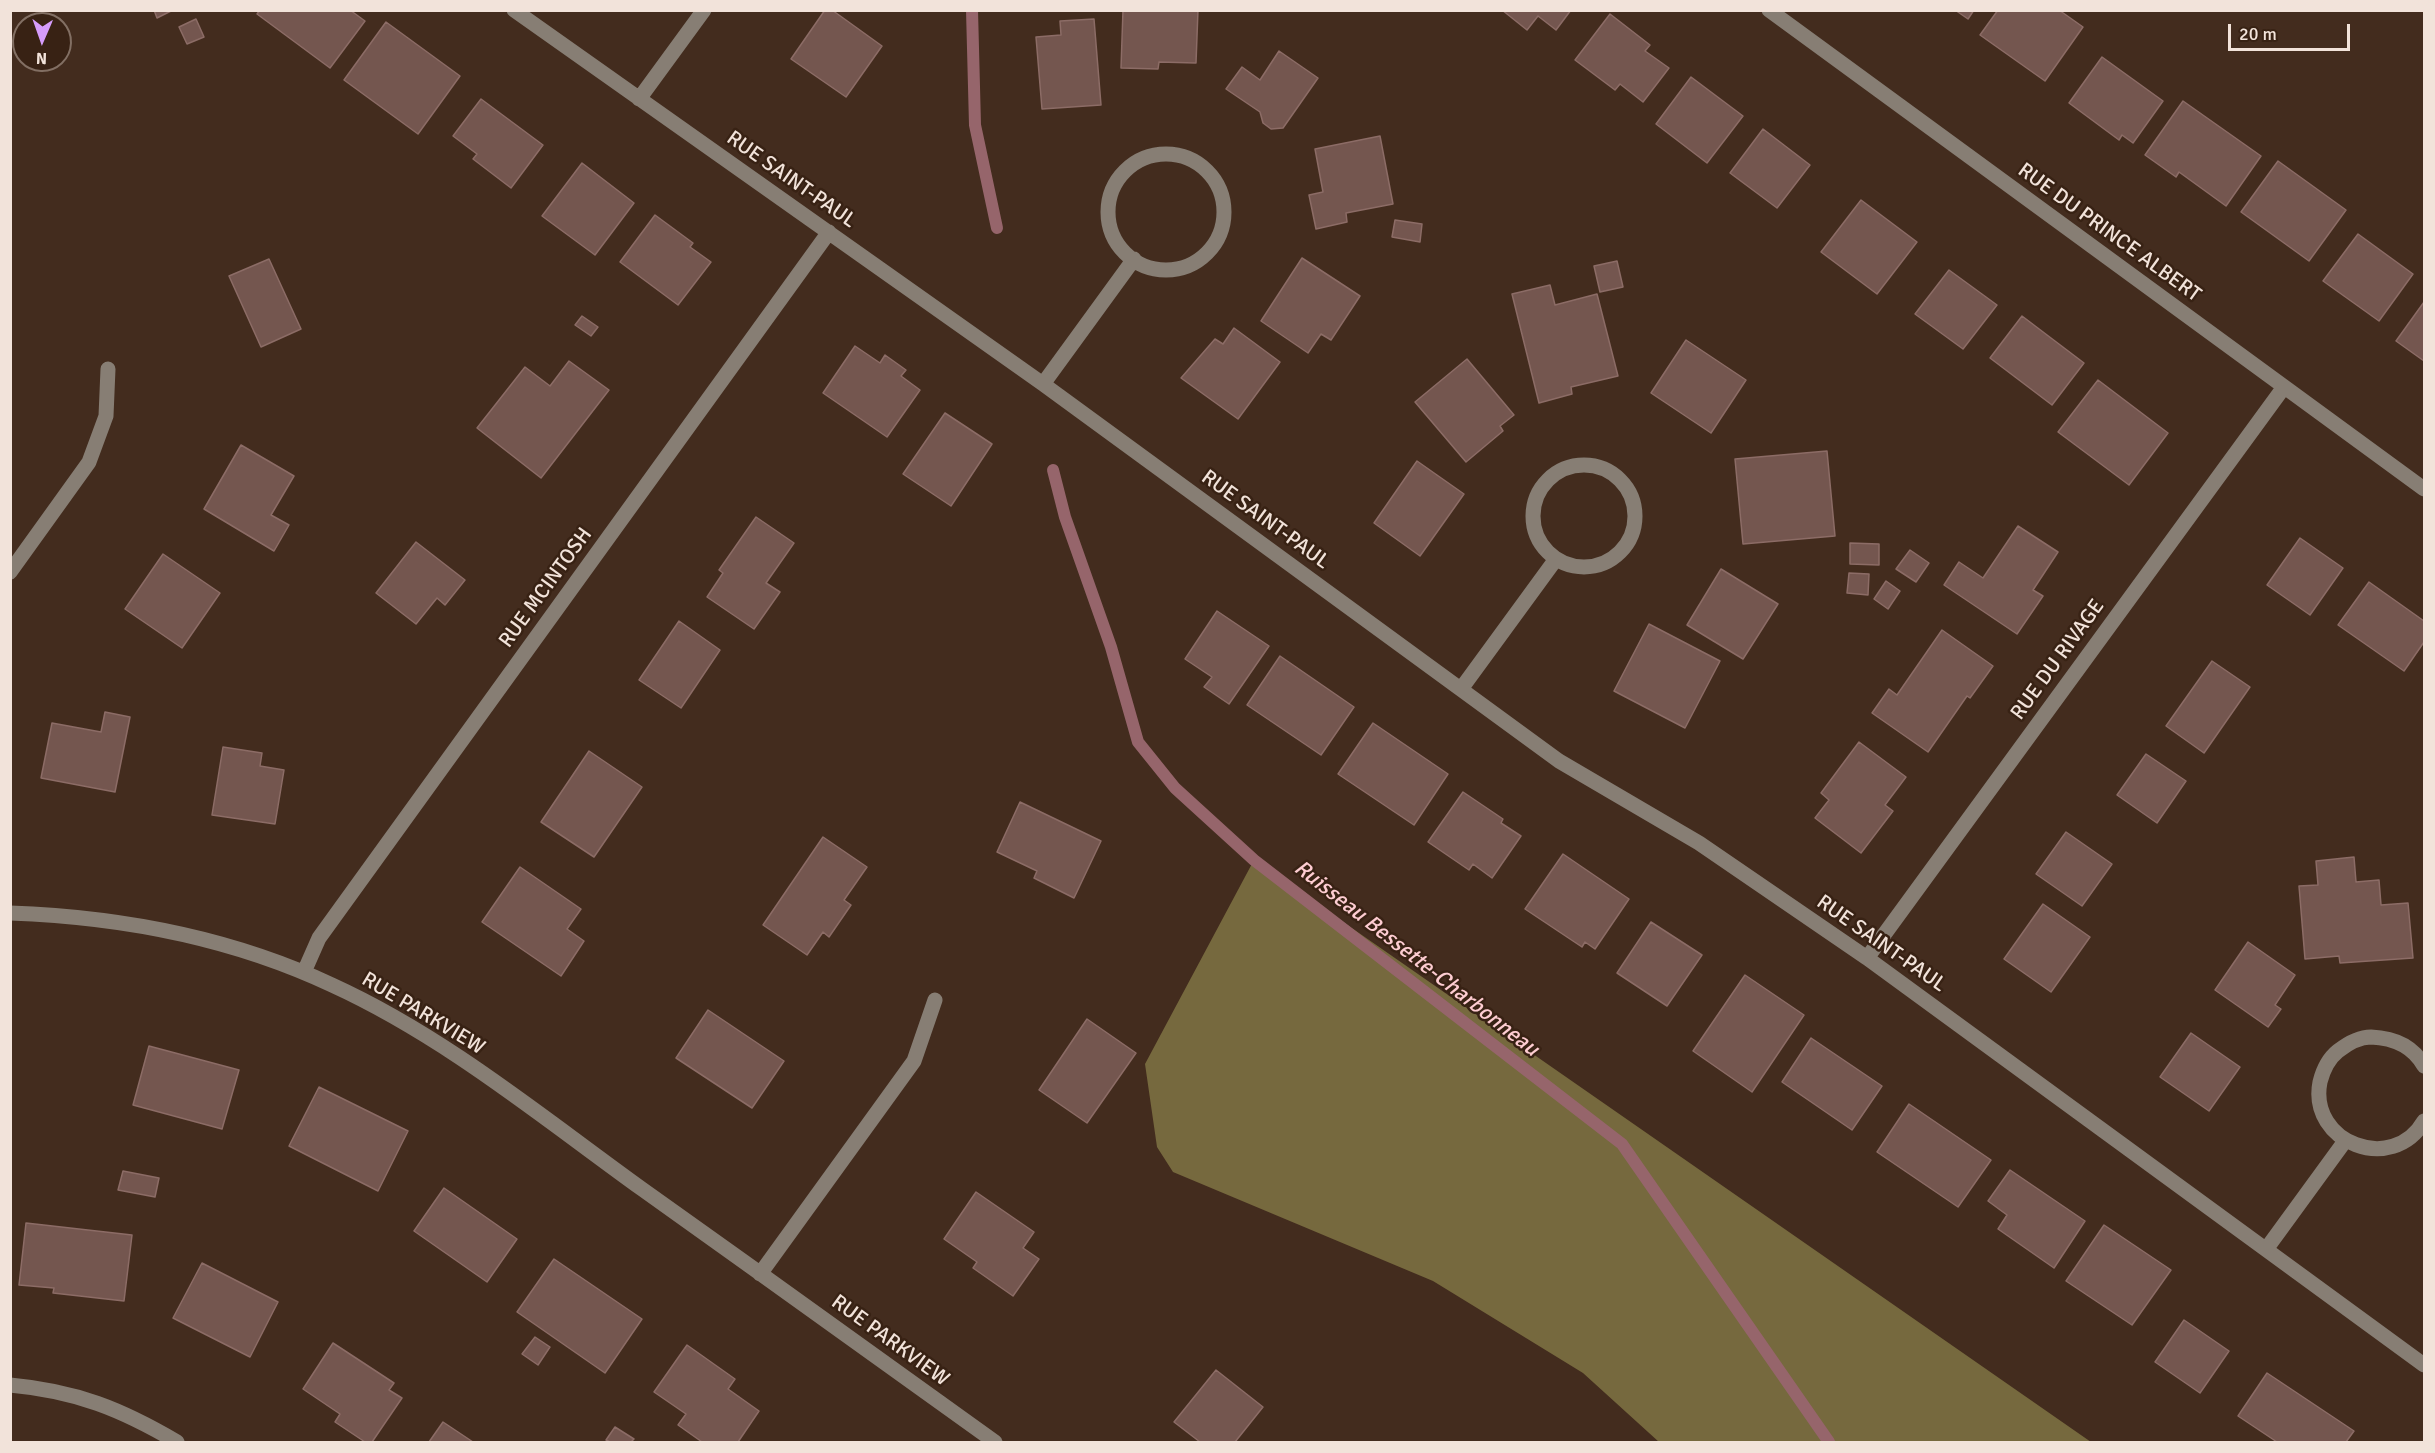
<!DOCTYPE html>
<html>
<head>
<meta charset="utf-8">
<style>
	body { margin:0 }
	#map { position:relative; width:2435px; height:1453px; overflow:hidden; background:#432c1e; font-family:Signika,sans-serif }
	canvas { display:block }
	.frame { position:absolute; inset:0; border:12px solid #f2e3da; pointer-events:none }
	.north { position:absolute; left:12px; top:12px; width:60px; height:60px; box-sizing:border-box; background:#382214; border:2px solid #826f63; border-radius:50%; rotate:182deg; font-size:16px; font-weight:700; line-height:24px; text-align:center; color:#f2e3da }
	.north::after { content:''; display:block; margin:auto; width:21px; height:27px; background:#d59cfb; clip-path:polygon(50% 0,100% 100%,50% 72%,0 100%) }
	.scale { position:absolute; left:2228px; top:24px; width:122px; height:27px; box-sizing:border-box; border:3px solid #f2e3da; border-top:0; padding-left:8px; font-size:18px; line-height:21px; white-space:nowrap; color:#f2e3da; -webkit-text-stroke:4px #382214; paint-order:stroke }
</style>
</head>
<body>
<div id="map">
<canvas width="2435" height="1453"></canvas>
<div class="frame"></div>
<div class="north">N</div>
<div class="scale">20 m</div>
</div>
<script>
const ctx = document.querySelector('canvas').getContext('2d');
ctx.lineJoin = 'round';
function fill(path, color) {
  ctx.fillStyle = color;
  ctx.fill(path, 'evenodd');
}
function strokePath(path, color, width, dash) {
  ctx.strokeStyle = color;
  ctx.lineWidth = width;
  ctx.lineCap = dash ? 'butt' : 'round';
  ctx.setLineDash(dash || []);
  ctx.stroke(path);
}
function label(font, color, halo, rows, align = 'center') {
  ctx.font = font + ' Signika,sans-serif';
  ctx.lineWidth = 5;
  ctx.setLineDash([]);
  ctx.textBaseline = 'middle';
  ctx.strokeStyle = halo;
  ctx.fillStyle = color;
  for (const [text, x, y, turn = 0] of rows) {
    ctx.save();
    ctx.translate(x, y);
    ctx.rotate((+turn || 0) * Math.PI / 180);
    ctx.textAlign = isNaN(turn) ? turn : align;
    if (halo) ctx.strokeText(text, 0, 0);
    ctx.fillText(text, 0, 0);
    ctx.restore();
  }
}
fill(new Path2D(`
	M1254,860L2091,1442H1659L1583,1373L1433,1281L1173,1172L1157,1147L1145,1064Z`), '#76693e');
strokePath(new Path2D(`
	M972,10L975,125L997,228
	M1053,470L1065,517L1111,647L1138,742L1175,788L1254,860L1622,1144L1829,1442`), '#96656b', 12);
const building = new Path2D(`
	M154,10H173L157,18Z
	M260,10H350L365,21L330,68L257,14Z
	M825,10H832L882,46L846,97L791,59Z
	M1123,10H1198L1196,63L1159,62L1158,69L1121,68Z
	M1502,10H1571L1556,30L1538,16L1527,30Z
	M1955,10H1974L1968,19Z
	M1998,10H2059L2083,27L2045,81L1980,35Z
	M1610,14L1650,45L1645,51L1669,68L1643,102L1620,84L1615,90L1575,60Z
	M196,19L204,37L187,44L179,27Z
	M1094,19L1101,105L1042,109L1036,37L1061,35L1060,21Z
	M386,22L460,76L418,134L344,80Z
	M1279,51L1318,78L1283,128L1271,129L1263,123L1260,112L1226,89L1242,67L1260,80Z
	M2102,57L2163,101L2133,143L2122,135L2119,140L2069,103Z
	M1691,77L1743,116L1707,163L1656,124Z
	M481,99L543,145L511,188L473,159L477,154L453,136Z
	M2183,101L2261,156L2226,206L2179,172L2176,177L2145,155Z
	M1763,129L1810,165L1777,208L1730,173Z
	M1380,136L1393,204L1346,213L1347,222L1316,229L1309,195L1323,192L1315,149Z
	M2278,161L2346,210L2309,261L2241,212Z
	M582,163L634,203L595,255L542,216Z
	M1861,200L1917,242L1877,294L1821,252Z
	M655,215L693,243L690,247L711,262L678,305L620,262Z
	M1395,220L1422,224L1420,242L1392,237Z
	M2358,234L2413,274L2379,321L2323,281Z
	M1302,258L1360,296L1331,340L1321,334L1308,353L1261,321Z
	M269,259L301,329L261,347L229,276Z
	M1617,261L1623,287L1600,292L1594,266Z
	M1949,270L1997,305L1963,349L1915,314Z
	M1550,285L1555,305L1597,294L1618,376L1571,387L1572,394L1539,403L1512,294Z
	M2424,302V361L2396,341Z
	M582,316L598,327L591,336L575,325Z
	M2022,316L2084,363L2052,405L1990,358Z
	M1234,328L1280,362L1238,419L1181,378L1215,339L1223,344Z
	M1686,340L1746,380L1711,433L1651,393Z
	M855,346L880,363L885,355L906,370L901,376L920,390L887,437L823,393Z
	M1467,359L1514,415L1500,426L1503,431L1466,462L1415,402Z
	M569,361L609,390L541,478L477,428L525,367L550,386Z
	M2098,380L2168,433L2129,485L2058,432Z
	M945,413L992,444L951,506L903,474Z
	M241,445L294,476L271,515L289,525L274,551L204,509Z
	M1827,451L1835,536L1743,544L1735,459Z
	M1417,461L1464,494L1420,556L1374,523Z
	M756,517L794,543L766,583L780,592L754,629L707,597L723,573L719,570Z
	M2018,526L2058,552L2033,590L2043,596L2017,634L1944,585L1959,562L1983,578Z
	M2300,538L2343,568L2310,615L2267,585Z
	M416,542L465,580L445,605L437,598L416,624L376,593Z
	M1850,543L1879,544V565L1850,564Z
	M1910,550L1929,563L1916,582L1896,569Z
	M163,554L220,593L182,648L125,609Z
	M1721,569L1778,604L1743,659L1687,625Z
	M1849,573L1869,574L1868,595L1847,593Z
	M1886,581L1900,591L1888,609L1874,599Z
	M2369,582L2424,621V642L2404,671L2338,625Z
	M1217,611L1269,646L1229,704L1204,687L1212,677L1185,659Z
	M679,621L720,650L681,708L639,680Z
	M1649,624L1720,661L1685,728L1614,691Z
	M1942,630L1993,666L1970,698L1967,696L1928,752L1872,713L1889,689L1897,695Z
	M1280,656L1354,707L1321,755L1247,705Z
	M2212,661L2250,687L2204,753L2166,726Z
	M105,712L130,717L115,792L41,778L52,723L101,732Z
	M1373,723L1448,774L1414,825L1338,774Z
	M1859,742L1906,777L1885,805L1893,811L1861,853L1815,818L1829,800L1821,793Z
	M223,747L262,753L260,766L284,770L275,824L212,815Z
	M589,751L642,787L594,857L541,822Z
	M2146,754L2186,781L2157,823L2117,795Z
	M1463,792L1503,819L1501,823L1521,836L1492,878L1473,864L1469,870L1428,842Z
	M1020,802L1101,841L1074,898L1034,878L1037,871L997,852Z
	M2066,832L2112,864L2082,906L2036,874Z
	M823,837L867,867L844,900L851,905L829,937L823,932L807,955L763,925Z
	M1563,854L1629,899L1595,949L1585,942L1582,947L1525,909Z
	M2354,857L2356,882L2379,880L2381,905L2408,903L2413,958L2340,963L2339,956L2305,959L2299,886L2318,885L2316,861Z
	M520,867L581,909L567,929L584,941L561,976L482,922Z
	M2043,904L2090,937L2051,992L2004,959Z
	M1651,922L1702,955L1667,1006L1617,973Z
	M2248,942L2295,975L2275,1005L2281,1009L2268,1027L2215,990Z
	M1745,975L1804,1015L1752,1092L1693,1051Z
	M708,1010L784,1061L752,1108L676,1058Z
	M1087,1019L1136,1053L1087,1123L1039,1090Z
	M2191,1033L2240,1067L2209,1111L2160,1077Z
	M1811,1038L1882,1086L1852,1130L1782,1082Z
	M149,1046L239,1070L222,1129L133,1105Z
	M319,1087L408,1131L378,1191L289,1146Z
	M1909,1104L1991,1160L1958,1207L1877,1152Z
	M2010,1170L2085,1221L2054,1268L1998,1229L2007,1215L1988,1201Z
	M123,1171L159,1178L155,1197L118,1190Z
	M444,1188L517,1239L487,1282L414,1231Z
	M976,1192L1034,1232L1023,1248L1039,1259L1013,1296L973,1268L977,1262L944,1239Z
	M26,1223L132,1235L124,1301L53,1293L54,1288L19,1285Z
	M2104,1225L2171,1270L2132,1325L2066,1281Z
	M554,1259L642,1319L605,1373L517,1312Z
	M202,1263L278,1302L250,1357L173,1318Z
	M2184,1320L2229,1351L2200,1393L2155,1362Z
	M535,1337L550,1347L538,1365L522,1354Z
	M333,1343L394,1383L389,1390L402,1398L372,1442H365L335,1422L340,1414L303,1389Z
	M687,1345L735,1379L728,1389L759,1411L738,1442H702L678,1425L686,1414L654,1392Z
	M1216,1370L1263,1407L1235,1442H1200L1174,1422Z
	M2267,1373L2354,1431L2346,1442H2277L2238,1416Z
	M443,1422L473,1442H429Z
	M615,1427L634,1439L631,1442H610L606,1440Z`);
fill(building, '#74564f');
strokePath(building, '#8c6c66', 1.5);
strokePath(new Path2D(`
	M514,10L1043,384L1559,761L1699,843L1867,958L2424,1365
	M1769,10L2424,489
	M639,99L704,10
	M1108 212a58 58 0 1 1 116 0a58 58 0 1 1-116 0Z
	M1043,384L1134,259
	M1533 516a51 51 0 1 1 102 0a51 51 0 1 1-102 0Z
	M10,572L89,462L106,416L108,369
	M1461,689L1556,559
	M10,913C122,917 230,937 332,985C444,1036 542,1117 642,1189C760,1273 878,1358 995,1442
	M1867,958L2284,387
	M304,972L319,938L829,232
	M2424,1066C2413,1046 2394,1038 2371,1037C2359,1037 2347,1044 2338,1051C2328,1059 2323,1070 2320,1082C2308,1143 2393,1175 2424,1121
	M2267,1248L2345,1141
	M760,1274L914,1061L935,1000
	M10,1385C76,1391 121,1409 177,1442`), '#877e74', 15);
label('21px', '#f2e3da', '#382214', [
	["RUE SAINT-PAUL",791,180,35],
	["RUE DU PRINCE ALBERT",2109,233,36],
	["RUE SAINT-PAUL",1265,520,36],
	["RUE MCINTOSH",546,588,-54],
	["RUE DU RIVAGE",2058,660,-54],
	["RUE SAINT-PAUL",1881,944,35],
	["RUE PARKVIEW",423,1014,31],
	["RUE PARKVIEW",890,1341,36]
]);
label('italic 22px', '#fecdd2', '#382214', [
	["Ruisseau Bessette-Charbonneau",1416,959,38]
]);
</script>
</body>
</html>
